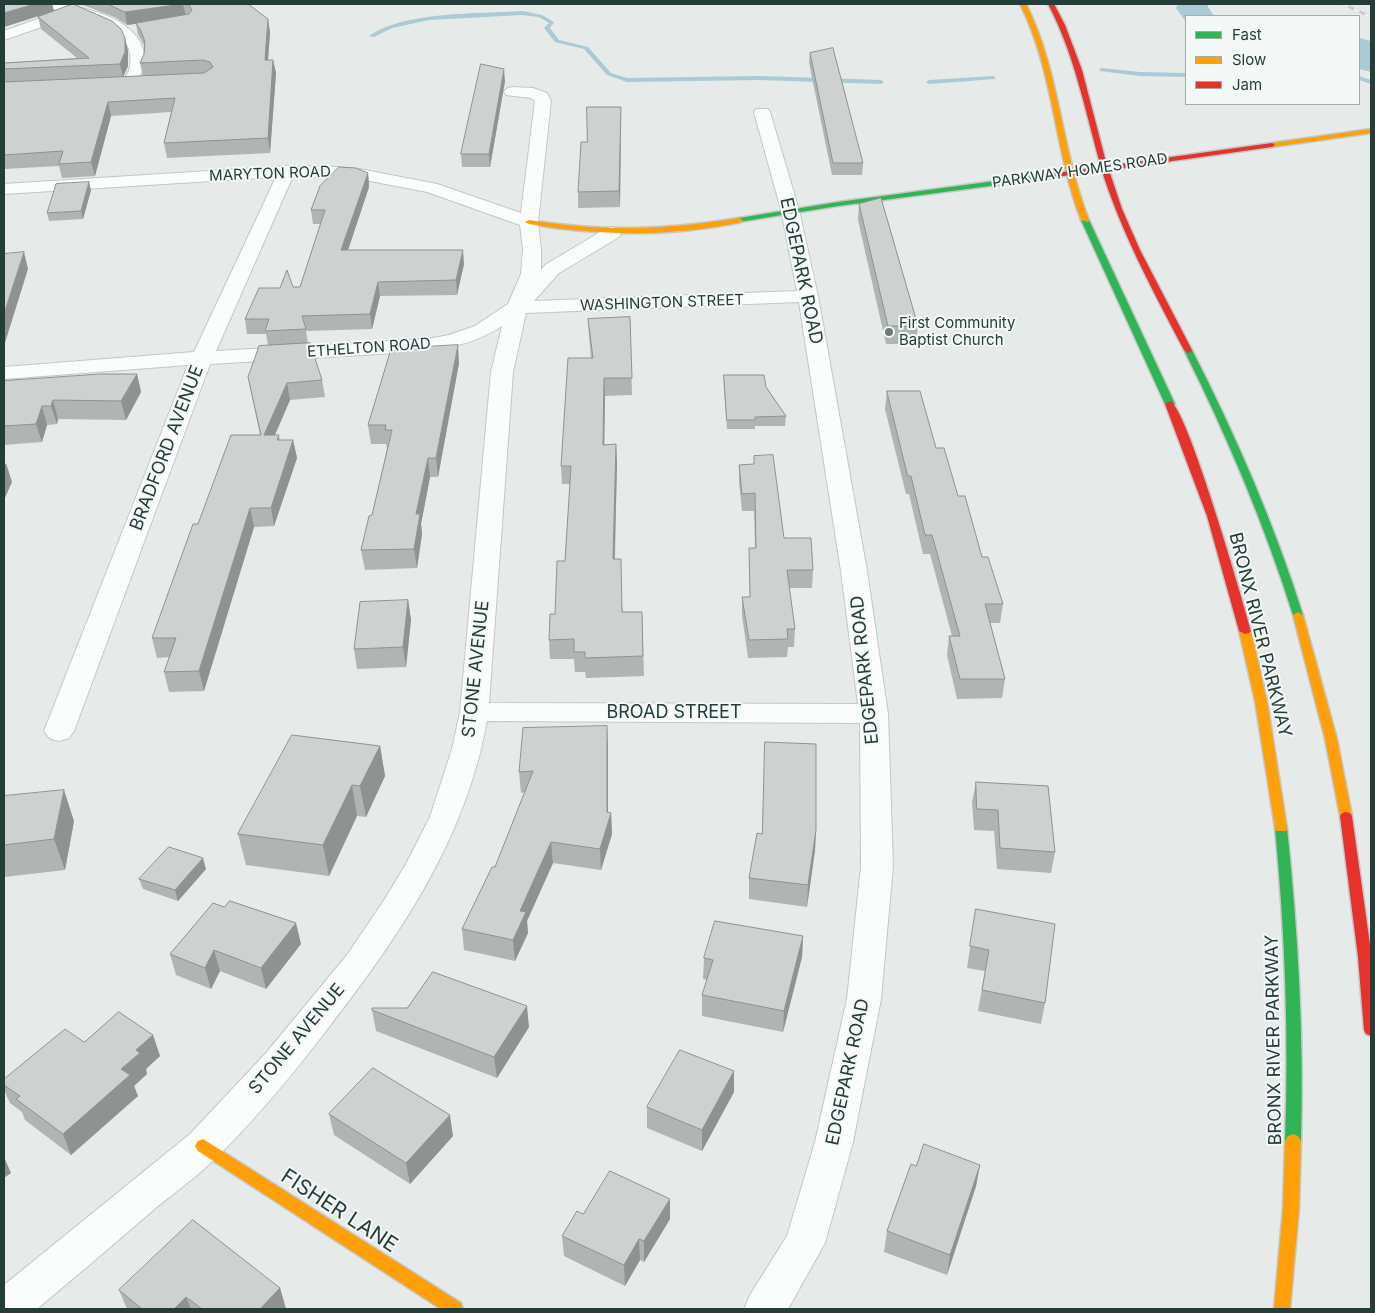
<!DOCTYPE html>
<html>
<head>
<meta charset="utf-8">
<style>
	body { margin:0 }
	#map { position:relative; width:1375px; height:1313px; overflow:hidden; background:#e6eae9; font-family:Inter,sans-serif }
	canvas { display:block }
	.frame { position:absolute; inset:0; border:5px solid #253d39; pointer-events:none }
	.legend { position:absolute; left:1185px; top:15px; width:175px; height:90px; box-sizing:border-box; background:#f4f9f7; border:1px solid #a1aeab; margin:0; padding:6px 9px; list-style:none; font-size:15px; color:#253d39 }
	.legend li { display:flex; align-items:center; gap:10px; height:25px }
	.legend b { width:25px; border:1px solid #a1aeab }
</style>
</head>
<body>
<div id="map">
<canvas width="1375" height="1313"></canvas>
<div class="frame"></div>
<ul class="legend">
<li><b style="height:6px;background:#30b455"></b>Fast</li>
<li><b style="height:6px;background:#ff9f0a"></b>Slow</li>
<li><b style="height:6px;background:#e5322d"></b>Jam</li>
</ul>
</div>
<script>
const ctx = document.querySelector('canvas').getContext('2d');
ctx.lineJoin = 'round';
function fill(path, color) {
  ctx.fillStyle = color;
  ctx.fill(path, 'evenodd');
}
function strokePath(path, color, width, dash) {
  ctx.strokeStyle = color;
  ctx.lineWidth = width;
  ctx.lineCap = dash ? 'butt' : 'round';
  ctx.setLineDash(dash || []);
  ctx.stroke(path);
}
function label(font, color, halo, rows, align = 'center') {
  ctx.font = font + ' Inter,sans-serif';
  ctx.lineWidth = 4;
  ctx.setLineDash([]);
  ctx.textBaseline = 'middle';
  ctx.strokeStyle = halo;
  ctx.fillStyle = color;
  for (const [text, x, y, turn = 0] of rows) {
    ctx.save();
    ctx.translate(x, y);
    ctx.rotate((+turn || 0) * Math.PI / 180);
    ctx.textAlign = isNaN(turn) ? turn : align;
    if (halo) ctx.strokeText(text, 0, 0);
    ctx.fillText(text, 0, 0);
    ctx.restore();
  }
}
fill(new Path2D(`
	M522,11L542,15L554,22L550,28L559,40L588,47L611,73L627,78L760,76L881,80L884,82L881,84L760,80L627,82L607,75L584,49L555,42L544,28L549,23L539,17L522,15L429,20L392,28L374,37L369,36C404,11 479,14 522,11Z
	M1102,68L1140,72L1186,73V77L1140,76L1100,71L1099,70Z
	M993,76L995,77V79L929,84L926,82L929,80Z
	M1359,76L1371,80V84L1359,80Z`), '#aacad5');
fill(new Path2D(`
	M1178,4H1208V7L1214,16H1186V22L1176,8Z
	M1359,38L1371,41V72L1359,69Z`), '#aacad5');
const street = new Path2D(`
	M41,4C85,1 175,28 134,87H124L121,84C124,79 129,73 130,66C136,34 100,22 76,15L4,40V31L60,11L43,7Z
	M512,87L533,88L547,93L551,101L538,222L541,249V270L545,265L605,229L612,227L619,229L621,233L619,237L559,273L534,301L797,291L781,210L754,112L756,109H768L770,112L799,210L818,296L867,571L888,714L893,866L881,999L853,1142L825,1243L788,1309H744L750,1295L787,1236L815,1142L847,999L861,866L860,723L487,721C465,841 399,937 326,1031C292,1075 256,1119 217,1157C199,1175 178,1190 158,1206C118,1241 77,1275 37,1309H4V1285L190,1134L266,1053L347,955L383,902L406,864L430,817L452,749L460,712L491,372L502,326C479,341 455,347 428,351L210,364L74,731L69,738L59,741L49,738L44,731L188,365L4,379V367L194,352L276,177L4,194V184L287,166L337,167L365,170L437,184L521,213L535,101L531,98L506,95L504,92L506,89ZM293,176L365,180L427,192L520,225L523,249L521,274L508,304L475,326L449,335L428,339L216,351ZM799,302L841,571L858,704L489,703L513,372L526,313Z`);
const fast = new Path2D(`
	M1040,175L1044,177L1043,179L838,206L739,222L735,220L739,218L838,202Z
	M1082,218L1089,220L1175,404L1173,406L1170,407L1165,404L1081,220Z
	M1188,347L1192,350C1236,436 1274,523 1303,615L1302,617L1298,618L1293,615C1264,523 1227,436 1184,350Z
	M1281,823L1286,825L1287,828C1298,932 1304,1036 1301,1141L1298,1146L1293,1148L1288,1146L1285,1141C1289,1036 1285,932 1275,828L1276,825Z`);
const slow = new Path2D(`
	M1020,4H1026C1060,71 1061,150 1089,220L1088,222L1081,220C1054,150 1054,71 1020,4Z
	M1371,129V133L1272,147L1269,145L1272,143Z
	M739,218L743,220L742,222C671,237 599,236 529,224L525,222L529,220C603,232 665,230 739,218Z
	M1298,612L1303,615L1337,739L1352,816L1350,819H1342L1340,816L1325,739L1293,615Z
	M1245,628L1251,631L1267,701L1287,828L1286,831H1276L1275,828L1255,701L1239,631Z
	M1293,1134L1298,1136L1301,1141L1299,1208L1290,1309H1274L1283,1208L1285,1141L1288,1136Z
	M203,1139L461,1303L463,1309H441L198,1151L195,1146L198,1141Z`);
const jam = new Path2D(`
	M1048,4H1054L1065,25L1082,70L1107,166L1272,143L1275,145L1272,147L1109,170L1122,209L1140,250L1192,350L1191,352L1188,353L1184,350C1153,291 1122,234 1102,171L1040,179L1036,177L1040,175L1101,167C1085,111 1075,55 1048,4Z
	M1170,401C1187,407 1243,602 1251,631L1249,633L1245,634L1239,631L1207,516L1165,404Z
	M1346,812L1350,813L1352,816L1371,952V1036L1366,1034L1364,1030L1358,957L1340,816L1342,813Z`);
strokePath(street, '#c3c7c6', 2);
strokePath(fast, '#c2c8c6', 3);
strokePath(slow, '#c2c8c6', 3);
strokePath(jam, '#c2c8c6', 3);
fill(street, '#fbfcfc');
fill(fast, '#30b455');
fill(slow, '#ff9f0a');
fill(jam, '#e5322d');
const rail = new Path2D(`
	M1343,4L1371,17`);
strokePath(rail, '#c7cbca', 3);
strokePath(rail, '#f4f9f7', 2, [6]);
fill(new Path2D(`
	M4,4H52L54,11L125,38L128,51V66L123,77L143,76L140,63L144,54V45L138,35L136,24L127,25L114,17L83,5L74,4H248L270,32L268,60H273L276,73L270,153L167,158L164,143L171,112L111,116L95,176L62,178L59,166L4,169V63L77,58L41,29L38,17L41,15L4,27Z
	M810,53L863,163L862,175H832L809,63Z
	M505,81L490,167H462L461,154Z
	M621,122L620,207L578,208V192L587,142Z
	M368,173L369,187L348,250L464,264L457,295L380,296L372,329L306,331L308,343L322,380L325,397L290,400L275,435H279L280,440H293L297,458L274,526L254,527L204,691L169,692L164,672L169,657L157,658L152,638L198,524L260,435L248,377L268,345L266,334H247L245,319L280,288L300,287L321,224H313L311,210Z
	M91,190L83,219L49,221L47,213Z
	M859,204L918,326L916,344H886L858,220Z
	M630,317L632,395L605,396L604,445L616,444L617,463L615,559L623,612H642L644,676L586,678L585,672H575L574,659H550L549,640L555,614L565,561L570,484H562L561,466L591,358L589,336L588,319Z
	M459,363L438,477H430L421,524L422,534L417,568L365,570L361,550L372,515L387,449L386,444H371L368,425Z
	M137,374L141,392L126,420L58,419L57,424L47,425L42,442L4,445V381Z
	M724,375L766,387L786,416L785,426H755V429H727L724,385Z
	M887,391L936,448L958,496L982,557L1003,604L1000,623H990L1005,679L1002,698L957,699L947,655L949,636H952L930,554H923L909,494H906L885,409Z
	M739,465L784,538L813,570L812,588H789L795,629L794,647H788L787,657L748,658L742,615V597H750L749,548H755L754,511H742L739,482Z
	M408,600L411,620L406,667L357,669L354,649Z
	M380,746L385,776L366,817L357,816L329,876L246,865L238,834Z
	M608,746V813H611L612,834L601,870L553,863L527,921L528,933L515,961L464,950L462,929L495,867L525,792L521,793L519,772Z
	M976,782L1055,852L1051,873L997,869L994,831L974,830L972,802Z
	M4,796L74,821L65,870L4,877Z
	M816,830L815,850L807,907L749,899V878L762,834Z
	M206,869L178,901L143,889L139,879Z
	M224,907L301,944L266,989L220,971L211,989L176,975L170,954Z
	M976,909L1045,1003L1041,1024L978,1011L985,971L967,968Z
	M803,936L802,957L783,1032L702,1016V995L707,980L703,979L704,958Z
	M407,1008L529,1027L497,1078L376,1031L372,1010Z
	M153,1035L160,1056L146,1069L147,1074L134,1086L138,1096L71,1155L25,1120L22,1112L10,1103L4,1090V1085L84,1042Z
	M734,1071V1092L702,1151L647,1128V1107Z
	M329,1114L453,1136L410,1184L334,1135Z
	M980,1165L976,1186L947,1275L884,1252L887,1231L916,1166Z
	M583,1214L670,1219L644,1262L640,1260L625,1286L564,1256L562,1236Z
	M280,1288L286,1309H127L119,1290Z`), '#b0b4b3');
fill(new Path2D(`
	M35,4H52L54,11L4,27V13Z
	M183,4L186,16L127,25L125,12Z
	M268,19L270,32L267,74L265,60Z
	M125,38L128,51V66L123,77L120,64Z
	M273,60L276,73L270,153L268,138Z
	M504,69L505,81L490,167L489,154Z
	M108,102L111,116L95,176L91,162Z
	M621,107V122L620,207L619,191Z
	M368,173L369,187L343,265L341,250Z
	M89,182L91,190L83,219L81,211Z
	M463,250L464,264L457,295L456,280Z
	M24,252L28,269L4,346V314Z
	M378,282L380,296L372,329L370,314Z
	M458,345L459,363L438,477L436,458Z
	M137,374L141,392L126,420L121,401Z
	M604,378L605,396L604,463L603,445Z
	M287,383L290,400L267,453L264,435Z
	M53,400L58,419L57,424L51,406Z
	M42,406L47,425L42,442L36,424Z
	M293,440L297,458L274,526L271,508Z
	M616,444L617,463L614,578L613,559Z
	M428,458L430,477L421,524L422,534L417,568L414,549L416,514Z
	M6,463L12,482L4,500V467Z
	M250,508L254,527L204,691L199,671Z
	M408,600L411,620L406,667L403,647Z
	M607,726L608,746V825L611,813L612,834L601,870L600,849L607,812Z
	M380,746L385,776L366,817L360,786Z
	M352,785L357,816L329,876L323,845Z
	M64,790L74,821L65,870L54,839Z
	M816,830L815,850L807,907L808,885Z
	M551,842L553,863L527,921L528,933L515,961L513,940L520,911Z
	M203,858L206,869L178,901L175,890Z
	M296,923L301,944L266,989L261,968Z
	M803,936L802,957L783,1032L784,1011Z
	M214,950L220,971L211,989L205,968Z
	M527,1006L529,1027L497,1078L494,1057Z
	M153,1035L160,1056L146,1069L147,1074L134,1086L138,1096L71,1155L63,1134L121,1069L136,1050Z
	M734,1071V1092L702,1151V1130Z
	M450,1115L453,1136L410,1184L406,1163Z
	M4,1157L11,1173L4,1178Z
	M980,1165L976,1186L947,1275L950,1255Z
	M670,1199V1219L644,1262V1241Z
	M639,1239L640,1260L625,1286L624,1265Z
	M280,1288L286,1309H260Z
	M186,1297L191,1309H174Z`), '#909292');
const building = new Path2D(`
	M4,4H35L4,13Z
	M73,4L112,21L121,29L125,38V52L120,64L4,69V63L89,58L38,17Z
	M108,4H183L125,12Z
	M184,4H248L268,19L265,60H273L268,138L164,143L175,98L108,102L91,162L59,164L63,151L4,155V82L204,73L213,67L210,62L203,60L140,63L144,54L145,42L141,31L136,23L189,14L192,10L189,5Z
	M833,48L863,163H833L810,53Z
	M481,64L504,69L489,154H461Z
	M587,107H621L619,191L578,192L581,142H587Z
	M339,167L356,168L368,173L341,250H463L456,280L378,282L370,314L302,316L306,329L265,331L269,319H245L259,288H280L287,270L293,287H300L325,210H311L320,186Z
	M89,182L81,211L47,213L56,184Z
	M881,198L918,326H888L859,204Z
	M24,252L4,314V254Z
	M630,317L632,378H604L603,445L616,444L613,559H621L622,612H642L643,656L585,658V652H574V639L549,640L550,614H555L557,561H565L571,466H561L568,358H593L588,319Z
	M310,343L322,380L287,383L264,435H279L277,440H293L271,508H250L199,671L164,672L176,638H152L193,524H198L231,435H261L248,377L259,346Z
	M458,345L436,458H428L416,514H420L414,549L361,550L369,516L372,515L392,430H385L386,425H368L391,349Z
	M101,374H137L121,401L53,400L51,406H42L36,424L4,426V381Z
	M724,375H764L766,387L786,416L755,417V420H727Z
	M887,391H920L936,448H944L958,496H965L982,557H988L1003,604H985L1005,679H960L949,636H960L932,535H925L911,476H908Z
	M773,455L784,538H811L813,570H787L795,629H787L788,639L749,640L742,597H750L749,548H756L755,493L742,494L739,465L754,464V456Z
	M408,600L403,647L354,649L360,602Z
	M607,726V812L611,813L600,849L551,842L520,911L526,912L513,940L462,929L492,867H495L533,771L519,772L523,728Z
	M292,735L380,746L360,786L352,785L323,845L238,834Z
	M765,742L816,744V830L808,885L749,878L757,833L762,834Z
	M976,782L1048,786L1055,852L1000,848L998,810L977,809Z
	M64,790L54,839L4,845V796Z
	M169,847L203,858L175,890L139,879Z
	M230,901L296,923L261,968L214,950L205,968L170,954L213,903L224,907Z
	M976,909L1055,924L1045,1003L982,990L989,950L970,946Z
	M715,921L803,936L784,1011L702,995L713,960L704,958Z
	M433,972L527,1006L494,1057L372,1010V1008H407Z
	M119,1012L153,1035L136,1050L140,1053L121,1069L130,1075L63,1134L16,1099L20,1096L4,1085V1079L65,1029L84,1042Z
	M680,1050L734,1071L702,1130L647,1107Z
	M373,1068L450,1115L406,1163L329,1114Z
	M924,1144L980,1165L950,1255L887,1231L911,1164L916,1166Z
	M610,1171L670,1199L644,1241L639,1239L624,1265L562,1236L577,1211L583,1214Z
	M193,1220L280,1288L260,1309H202L186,1297L174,1309H142L119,1290Z`);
fill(building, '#cdd1d0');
strokePath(building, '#909292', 1);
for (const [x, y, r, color] of [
	[889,332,5,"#697a77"]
]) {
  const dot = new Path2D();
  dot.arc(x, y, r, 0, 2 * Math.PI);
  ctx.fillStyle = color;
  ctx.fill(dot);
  strokePath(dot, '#f4f9f7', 2);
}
label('15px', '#253d39', '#f4f9f7', [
	["PARKWAY HOMES ROAD",1080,171,-8],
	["MARYTON ROAD",270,174,-2],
	["WASHINGTON STREET",662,303,-2],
	["ETHELTON ROAD",369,348,-4]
]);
label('15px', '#253d39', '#f4f9f7', [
	["First Community",899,323],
	["Baptist Church",899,340]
], 'left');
label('18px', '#253d39', '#f4f9f7', [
	["EDGEPARK ROAD",801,271,78],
	["BRADFORD AVENUE",167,448,-69],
	["BRONX RIVER PARKWAY",1260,635,76],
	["STONE AVENUE",476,669,-84],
	["EDGEPARK ROAD",865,670,-96],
	["BROAD STREET",674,713],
	["STONE AVENUE",297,1039,-50],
	["BRONX RIVER PARKWAY",1274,1040,-91],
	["EDGEPARK ROAD",848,1072,-78]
]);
label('21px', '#253d39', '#f4f9f7', [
	["FISHER LANE",339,1211,33]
]);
</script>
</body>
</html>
